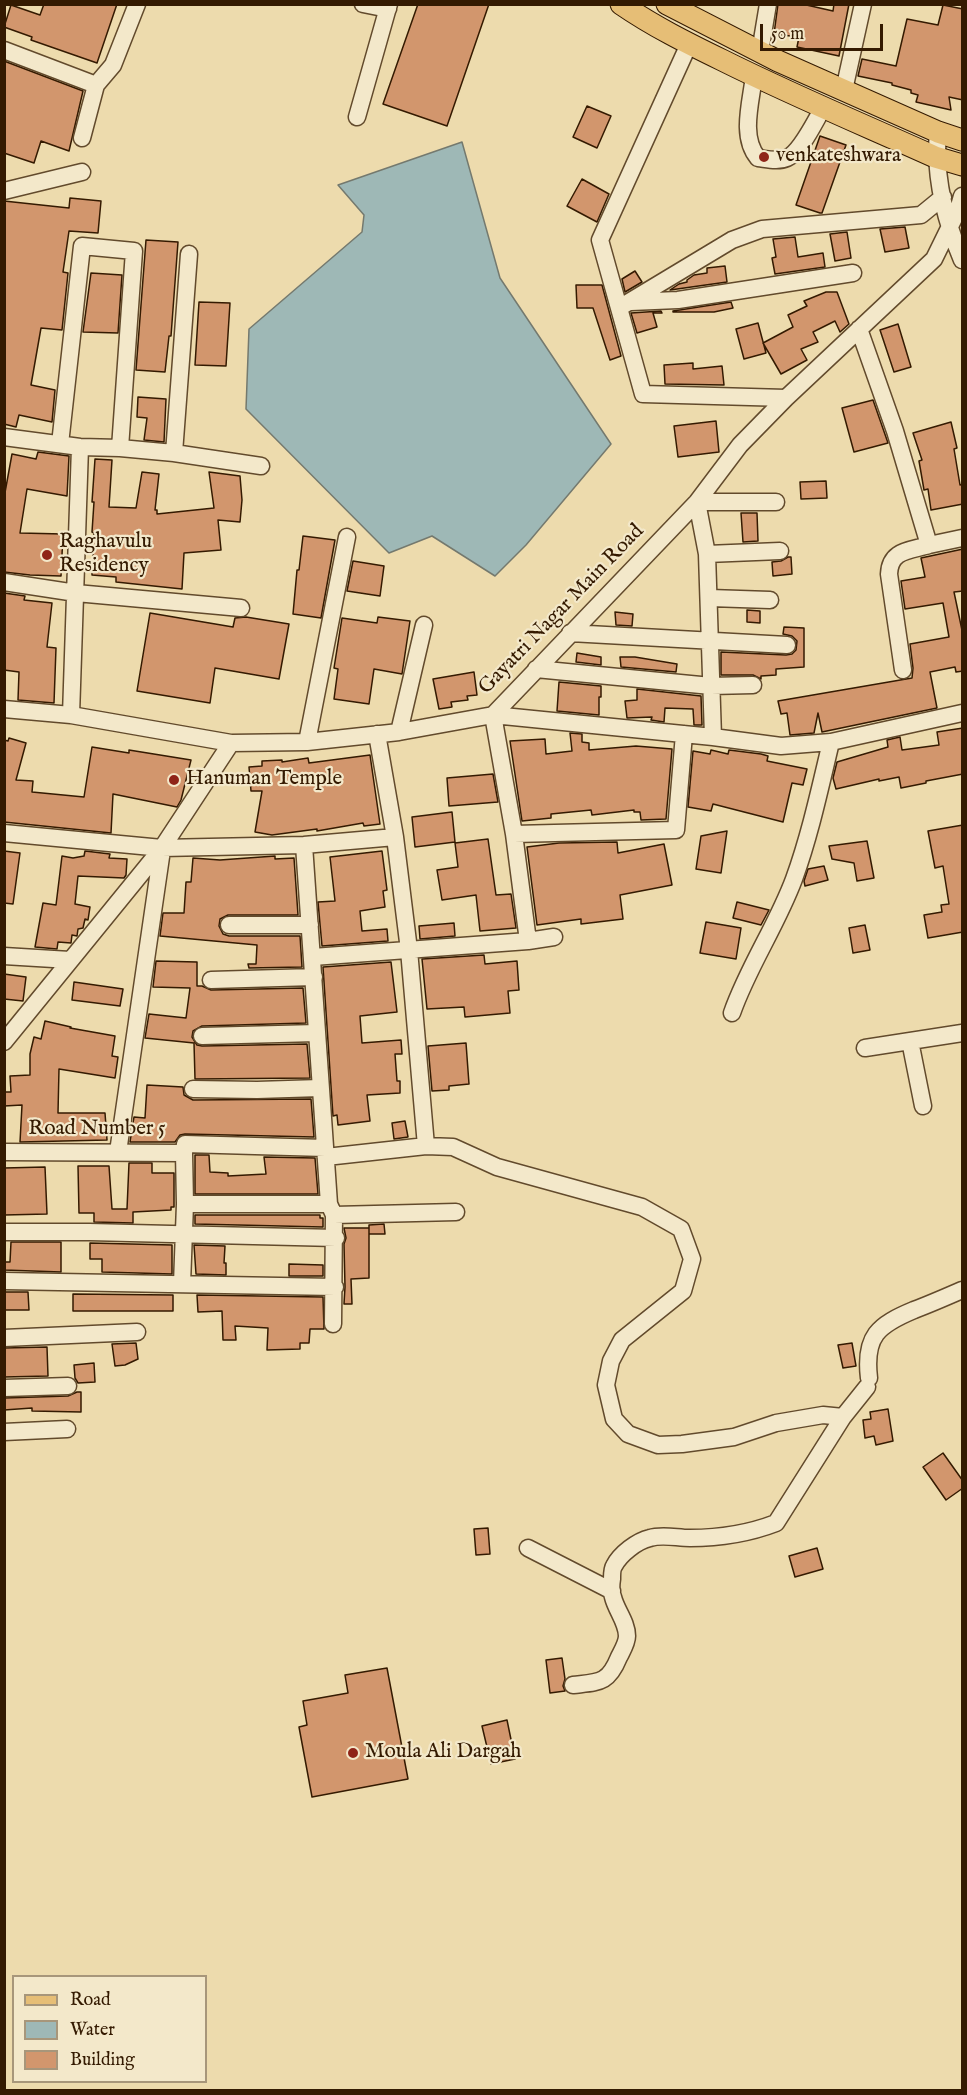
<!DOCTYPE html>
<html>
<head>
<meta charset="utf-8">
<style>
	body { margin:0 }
	#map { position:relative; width:967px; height:2095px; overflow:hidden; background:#eddbad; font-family:"IM FELL English",serif }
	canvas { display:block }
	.frame { position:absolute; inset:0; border:6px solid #341a01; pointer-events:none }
	.legend { position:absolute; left:12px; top:1975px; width:195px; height:108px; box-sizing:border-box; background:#f3e8ca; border:2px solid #a7967a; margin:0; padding:8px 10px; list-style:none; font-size:18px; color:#341a01 }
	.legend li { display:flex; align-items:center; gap:12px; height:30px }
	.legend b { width:30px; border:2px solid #a7967a }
	.scale { position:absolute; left:760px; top:24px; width:123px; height:27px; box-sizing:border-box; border:3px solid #341a01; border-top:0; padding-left:8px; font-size:18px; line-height:21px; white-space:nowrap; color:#341a01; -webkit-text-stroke:4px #f3e8ca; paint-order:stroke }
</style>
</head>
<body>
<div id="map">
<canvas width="967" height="2095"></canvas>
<div class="frame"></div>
<ul class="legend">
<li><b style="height:8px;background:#e6be76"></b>Road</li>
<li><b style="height:16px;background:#9eb8b6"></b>Water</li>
<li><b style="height:16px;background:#d2966d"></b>Building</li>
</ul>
<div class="scale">50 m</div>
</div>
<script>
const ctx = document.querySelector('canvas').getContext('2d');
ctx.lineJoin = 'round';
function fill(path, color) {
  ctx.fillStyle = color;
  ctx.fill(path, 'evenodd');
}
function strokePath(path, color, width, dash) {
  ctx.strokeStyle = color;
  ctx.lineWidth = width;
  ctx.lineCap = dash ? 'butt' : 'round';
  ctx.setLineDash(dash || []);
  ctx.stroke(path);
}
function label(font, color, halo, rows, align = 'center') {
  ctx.font = font + ' "IM FELL English",serif';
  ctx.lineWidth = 4.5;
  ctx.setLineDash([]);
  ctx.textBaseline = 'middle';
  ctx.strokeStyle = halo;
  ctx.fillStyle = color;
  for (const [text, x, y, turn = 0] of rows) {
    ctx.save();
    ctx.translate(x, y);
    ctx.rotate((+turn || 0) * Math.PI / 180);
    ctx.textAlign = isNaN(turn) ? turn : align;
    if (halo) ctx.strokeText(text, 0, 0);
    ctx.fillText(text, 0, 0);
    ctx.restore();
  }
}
const water = new Path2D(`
	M462,142L500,278L611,444L526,545L495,576L432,536L389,553L246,409L249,329L362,232L364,215L338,185Z`);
fill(water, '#9eb8b6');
strokePath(water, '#74796e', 1.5);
const building = new Path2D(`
	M44,4H117L97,63L31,40L32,37L4,27L11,5L40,15Z
	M418,4H489L447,126L383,104Z
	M778,4H802L833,11L834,4H849L839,56L797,47L799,37L774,34Z
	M943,5L963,9V100L949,97L951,110L916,102L918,95L911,93V90L892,85V83L858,76L862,59L896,66L907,19L938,25Z
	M4,61L83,91L69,151L41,141L34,163L4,153Z
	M587,106L611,116L597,148L573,137Z
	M820,136L846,145L822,213H820L796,205Z
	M582,179L609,194L597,222L567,206Z
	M70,198L101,201L98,233L69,231L63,272L68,273L62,330L41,328L31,385L55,390L52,422L19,415L16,427L4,424V201L69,208Z
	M905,227L909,248L885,252L880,229Z
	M847,232L851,258L835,261L830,234Z
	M795,237L798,257L823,253L825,267L775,274L772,258L776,257L773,239Z
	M146,240L178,242L171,336H169L165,372L136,370Z
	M725,266L727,282L670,290L679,284L687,282V280L694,275L707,273V268Z
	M635,271L642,282L625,292L622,279Z
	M91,273L122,275L118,333L83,332Z
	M576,285H602L621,356L610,360L593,308H577Z
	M826,292H837L849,324L840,332L835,321L813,332L818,342L801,349L807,360L781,374L763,343L793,327L788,315L807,306L804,301Z
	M199,302L230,303L226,366L195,365Z
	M731,302L733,308L714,312H673V311Z
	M661,311L662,313H653L657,327L637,333L631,313Z
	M758,323L766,353L744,359L736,329Z
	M898,324L911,367L894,372L880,330Z
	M693,363V369L722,366L724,385L665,384L664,365Z
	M138,397L166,399L164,442L144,440L147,418L137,417Z
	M873,400L888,443L854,452L842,408Z
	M716,421L719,452L678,457L674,426Z
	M951,422L957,448L954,449L960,485L963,484V504L931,510L928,489L924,490L919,461L922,460L913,433Z
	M38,452L69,456L67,496L27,489L20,533L63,534L61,576L30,575L4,572V498L12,454L36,459Z
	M95,459L112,460L109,507L136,508L142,472L159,474L155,510H157V514L214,508L209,472L240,476L242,500L240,522L218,520L221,550L184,553L182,589L116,582V577L92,575L94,533L92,532L94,502H92Z
	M826,481L827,498L801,499L800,482Z
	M741,513H757L758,541L743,542Z
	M303,536L335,540L321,618L293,614L297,570H299Z
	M963,549V591L954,592L963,635V671L956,672L955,667L930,672L937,708L822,732L818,713L814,733L790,735L787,713L781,714L778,701L912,678L913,668L910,644L949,637L943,603L905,609L901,581L925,577L921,558Z
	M788,557H791L792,574L773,576L772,562L781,561Z
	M353,561L384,566L380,596L347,591Z
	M4,593L25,596L24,600L52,603L47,647L56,648L54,703L18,700L19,672L4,670Z
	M747,610L760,611V623L747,622Z
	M615,612L633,614L632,626L616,625Z
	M150,613L233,627L235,618L246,617L289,624L279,679L215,668L210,703L137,691Z
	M378,617L410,621L402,674L374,669L369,704L334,699L338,669L334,668L342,618L377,623Z
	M784,627L804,628V667L776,669V675L761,676V679L753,675H721V652L786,655L792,654L796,650L797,641L792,636L783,634Z
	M577,653L601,657V665L576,662Z
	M620,657H635L677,664L676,672L621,667Z
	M474,672L477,695L467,696L468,700L451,702L452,707L439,709L433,679Z
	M559,682L601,686V697H599V715L557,711Z
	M637,689L701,696L702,725H694L693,709L665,708L664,722L651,720L652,717L627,718L625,701L637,700Z
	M963,728V774L926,781V783L901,788L899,777L879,781V779L836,789L833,778L837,762L888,747L887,740L900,737L902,750L939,745L937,732Z
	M570,733L582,734V742L589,743V750L636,746L672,749L666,819L641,820L640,812H634V810L592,815L591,810L551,814V818L522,821L510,741L545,739L546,754L572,751Z
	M9,738L26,743L16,780L33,781L32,792L84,797L92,747L129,753V750L191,760L181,800L177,807L113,794L111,833L4,822V740L8,741Z
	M711,750L728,754L729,750L761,754L768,756L767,761L807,769L803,785L792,783L783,822L713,804L711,811L688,807L693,751L710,754Z
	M370,755L380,824L364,826L363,823L317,831V829L272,835L255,832L262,791H251L249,767L262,766V761L282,760V762L308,758L309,763Z
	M493,774L498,802L449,806L447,778Z
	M452,812L455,842L415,847L412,817Z
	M963,825V932L928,938L924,915L942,912L941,905L949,904L943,866L935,868L928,831Z
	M727,831L721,873L696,869L701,836Z
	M488,839L496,895L511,894L516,928L480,931L476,895L442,900L437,870L458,867L455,843Z
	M867,841L874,878L857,881L854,863L832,859L829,846Z
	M617,842L618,853L664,844L672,885L620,895L623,919L581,924V919L537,925L527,847L559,843Z
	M4,851L20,853L13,904L4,903Z
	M85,851L110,854L109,858L127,859L126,875L124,878L78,876L75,904L90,907L88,920L85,919L83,928L78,929L77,936L72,935L71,943L58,942L57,949L35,947L43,903L56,905L62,856L73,858L84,856Z
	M382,851L387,890L383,891L385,907L360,911L362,931L387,929L388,941L322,946L318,902L335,901L330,857Z
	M275,856V859L294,858L298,915H228L220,919L219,926L223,934L229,936H300L302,967L249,968L248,964H256L257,945L160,936L163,913H184L186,882H191L193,858L220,860Z
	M824,866L828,880L805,886L804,881L808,869Z
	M737,902L769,910L761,925L733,918Z
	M706,922L741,928L736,959L700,953Z
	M454,923L455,936L420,939L419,926Z
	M865,925L870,950L853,953L849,928Z
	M484,955L485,964L517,961L519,990L508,991L510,1013L465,1017L464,1007L427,1009L422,959Z
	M156,961L197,962V986H202L211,990L303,988L306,1023L202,1026L193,1031L192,1037L197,1045L202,1046L307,1044L310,1078L195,1079L194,1043L145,1038L149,1014L186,1018L190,988L153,987Z
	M391,962L397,1012L360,1016L362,1043L401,1040L402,1054H395L397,1081H400V1093L367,1095L370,1121L338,1125L337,1115L333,1116L323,967Z
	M4,974L26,977L23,1001L4,999Z
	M74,982L123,989L120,1006L72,1000Z
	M45,1021L71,1027L70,1028L115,1036L112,1056L118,1057L115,1078L59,1069L58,1113H105L107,1140L20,1142L22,1105L4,1106V1092H11L10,1076L30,1075V1054L34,1037L41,1039Z
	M466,1043L469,1084L449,1086V1090L432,1091L428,1046Z
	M147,1085L183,1087L184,1095L193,1100L311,1099L314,1137L185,1134L180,1135L175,1142H130L134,1117L145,1118Z
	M405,1121L408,1137L394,1139L392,1123Z
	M195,1155H209L210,1172L228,1173V1176L266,1174L264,1157L315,1158L318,1194H195Z
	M129,1163H152V1173H174V1207H171V1210L133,1212V1223L94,1222V1213H79L78,1166H109L112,1209H127Z
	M45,1167L47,1214L4,1215V1168Z
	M195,1215H320V1218H323V1227L195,1224Z
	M384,1224L385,1234H369V1225Z
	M344,1228H369V1278L351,1279L352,1304H344L345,1287L344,1244L346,1238Z
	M11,1242H61V1272L4,1270V1262H10Z
	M90,1243L172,1245V1274L102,1272V1259H90Z
	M194,1245L225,1246L224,1263H226V1275L196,1274Z
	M289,1264L323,1265V1276H289Z
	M4,1292H28L29,1310H4Z
	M73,1294L173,1295V1311H73Z
	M197,1295L323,1297L324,1329H310L309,1343H300V1349L267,1350L268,1328L235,1326L236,1340H223L222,1311L198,1312Z
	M136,1343L138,1359L125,1365L115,1366L112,1344Z
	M852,1343L856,1366L843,1368L838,1345Z
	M47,1347L48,1376L4,1377V1348Z
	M94,1363L95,1382L78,1383L75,1378L74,1365Z
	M77,1392H81V1412L32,1411V1408L4,1410V1398L68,1396Z
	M888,1409L893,1441L876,1445L874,1436L865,1438L863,1420L871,1419L870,1412Z
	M943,1453L963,1481V1488L946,1500L923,1467Z
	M488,1528L490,1554L476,1555L474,1529Z
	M817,1548L823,1569L795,1577L789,1556Z
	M562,1658L565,1679L563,1686L565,1691L550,1693L546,1660Z
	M387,1668L408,1779L312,1797L299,1727L307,1725L303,1701L348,1693L345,1675Z
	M507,1720L515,1759L491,1764L482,1726Z`);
fill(building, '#d2966d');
strokePath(building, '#341a01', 1.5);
const minor = new Path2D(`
	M363,4L388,9
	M689,44L600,240L643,394L786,398
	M4,50L96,85
	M760,52L768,4
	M754,76C751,102 740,137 758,158C767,159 778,162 787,158C801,152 815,121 823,108
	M844,90L863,4
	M357,117L389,4
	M938,132C934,175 945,220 962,260
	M82,138L96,85L113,65L137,4
	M4,191L82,172
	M631,302L678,300L853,273
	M619,308L732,240L762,229L921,215L943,197
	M859,329L895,431L929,545L962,538
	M4,437L80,447L120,448L174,453L261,466
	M60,444L82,246L134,251L120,448
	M174,453L189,254
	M707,554L780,551
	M4,582L76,593L241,608
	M710,598L770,600
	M570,633L787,645
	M536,669L711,686L753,685
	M903,670L889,574C890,550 909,551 929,545
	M4,709L71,715L231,743L307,742L399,732L493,715L697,502L740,445L786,398L934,259L958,210L962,196
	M71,715L80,447
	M493,715L713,737L781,746L831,742L962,713
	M493,715L514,834L528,941
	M399,732L424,625
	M713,737L707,554L697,502H776
	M307,742L347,537
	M4,833L162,848L304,845L395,837
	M514,834L676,830L684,734
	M304,845L329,1204L334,1215L333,1324
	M229,925H310
	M4,956L70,960
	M313,957L528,941L554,937
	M211,980L314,977
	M732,1013C748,967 777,925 794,879C810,835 820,788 831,742
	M202,1036L317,1033
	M910,1041L923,1106
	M4,1042L162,848L231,743
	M865,1048L962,1033
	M193,1089L257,1090L320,1088
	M426,1146L453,1147L497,1167L642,1207L681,1229L692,1259L683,1291L622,1340L611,1361L606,1385L614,1419L628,1434L658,1445L682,1444L734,1437L776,1423L823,1415L843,1417
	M4,1152L184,1153L185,1144L325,1148
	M118,1152L162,850
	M326,1157L426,1146L409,950L395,837L377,734
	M185,1204H329
	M334,1215L456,1212
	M4,1232H89L336,1238
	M4,1281L335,1287
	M182,1284L185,1204L184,1153
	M4,1338L137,1332
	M869,1378C864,1336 878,1325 914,1310C930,1304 946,1297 962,1290
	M4,1388L68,1386
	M4,1432L67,1429
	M528,1548L612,1591
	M573,1685C599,1682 608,1684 619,1657C622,1651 627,1643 627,1636C627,1622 616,1610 613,1597C611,1592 611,1585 612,1579C612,1575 612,1569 614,1566C620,1554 637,1541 650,1538C662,1534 677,1538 690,1538C718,1538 750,1533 776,1523L843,1417L867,1387`);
const major = new Path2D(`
	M621,4C653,26 687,43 722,60C792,95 864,125 935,157L962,165
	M667,4L778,61L938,132L962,140`);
strokePath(minor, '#624a2c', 19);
strokePath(major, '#341a01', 23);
strokePath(minor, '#f3e8ca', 16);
strokePath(major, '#e6be76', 21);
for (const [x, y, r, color] of [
	[764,157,6,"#8f2418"],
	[47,555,6,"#8f2418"],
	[174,780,6,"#8f2418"],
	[353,1753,6,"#8f2418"]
]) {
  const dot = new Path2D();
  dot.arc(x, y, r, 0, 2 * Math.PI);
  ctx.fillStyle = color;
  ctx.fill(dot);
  strokePath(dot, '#f3e8ca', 2);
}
label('21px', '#341a01', '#f3e8ca', [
	["venkateshwara",776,157],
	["Raghavulu",59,543],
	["Residency",59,567],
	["Hanuman Temple",186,780],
	["Moula Ali Dargah",365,1753]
], 'left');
label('21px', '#341a01', '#f3e8ca', [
	["Gayatri Nagar Main Road",562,610,-46],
	["Road Number 5",97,1130]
]);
</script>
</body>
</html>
